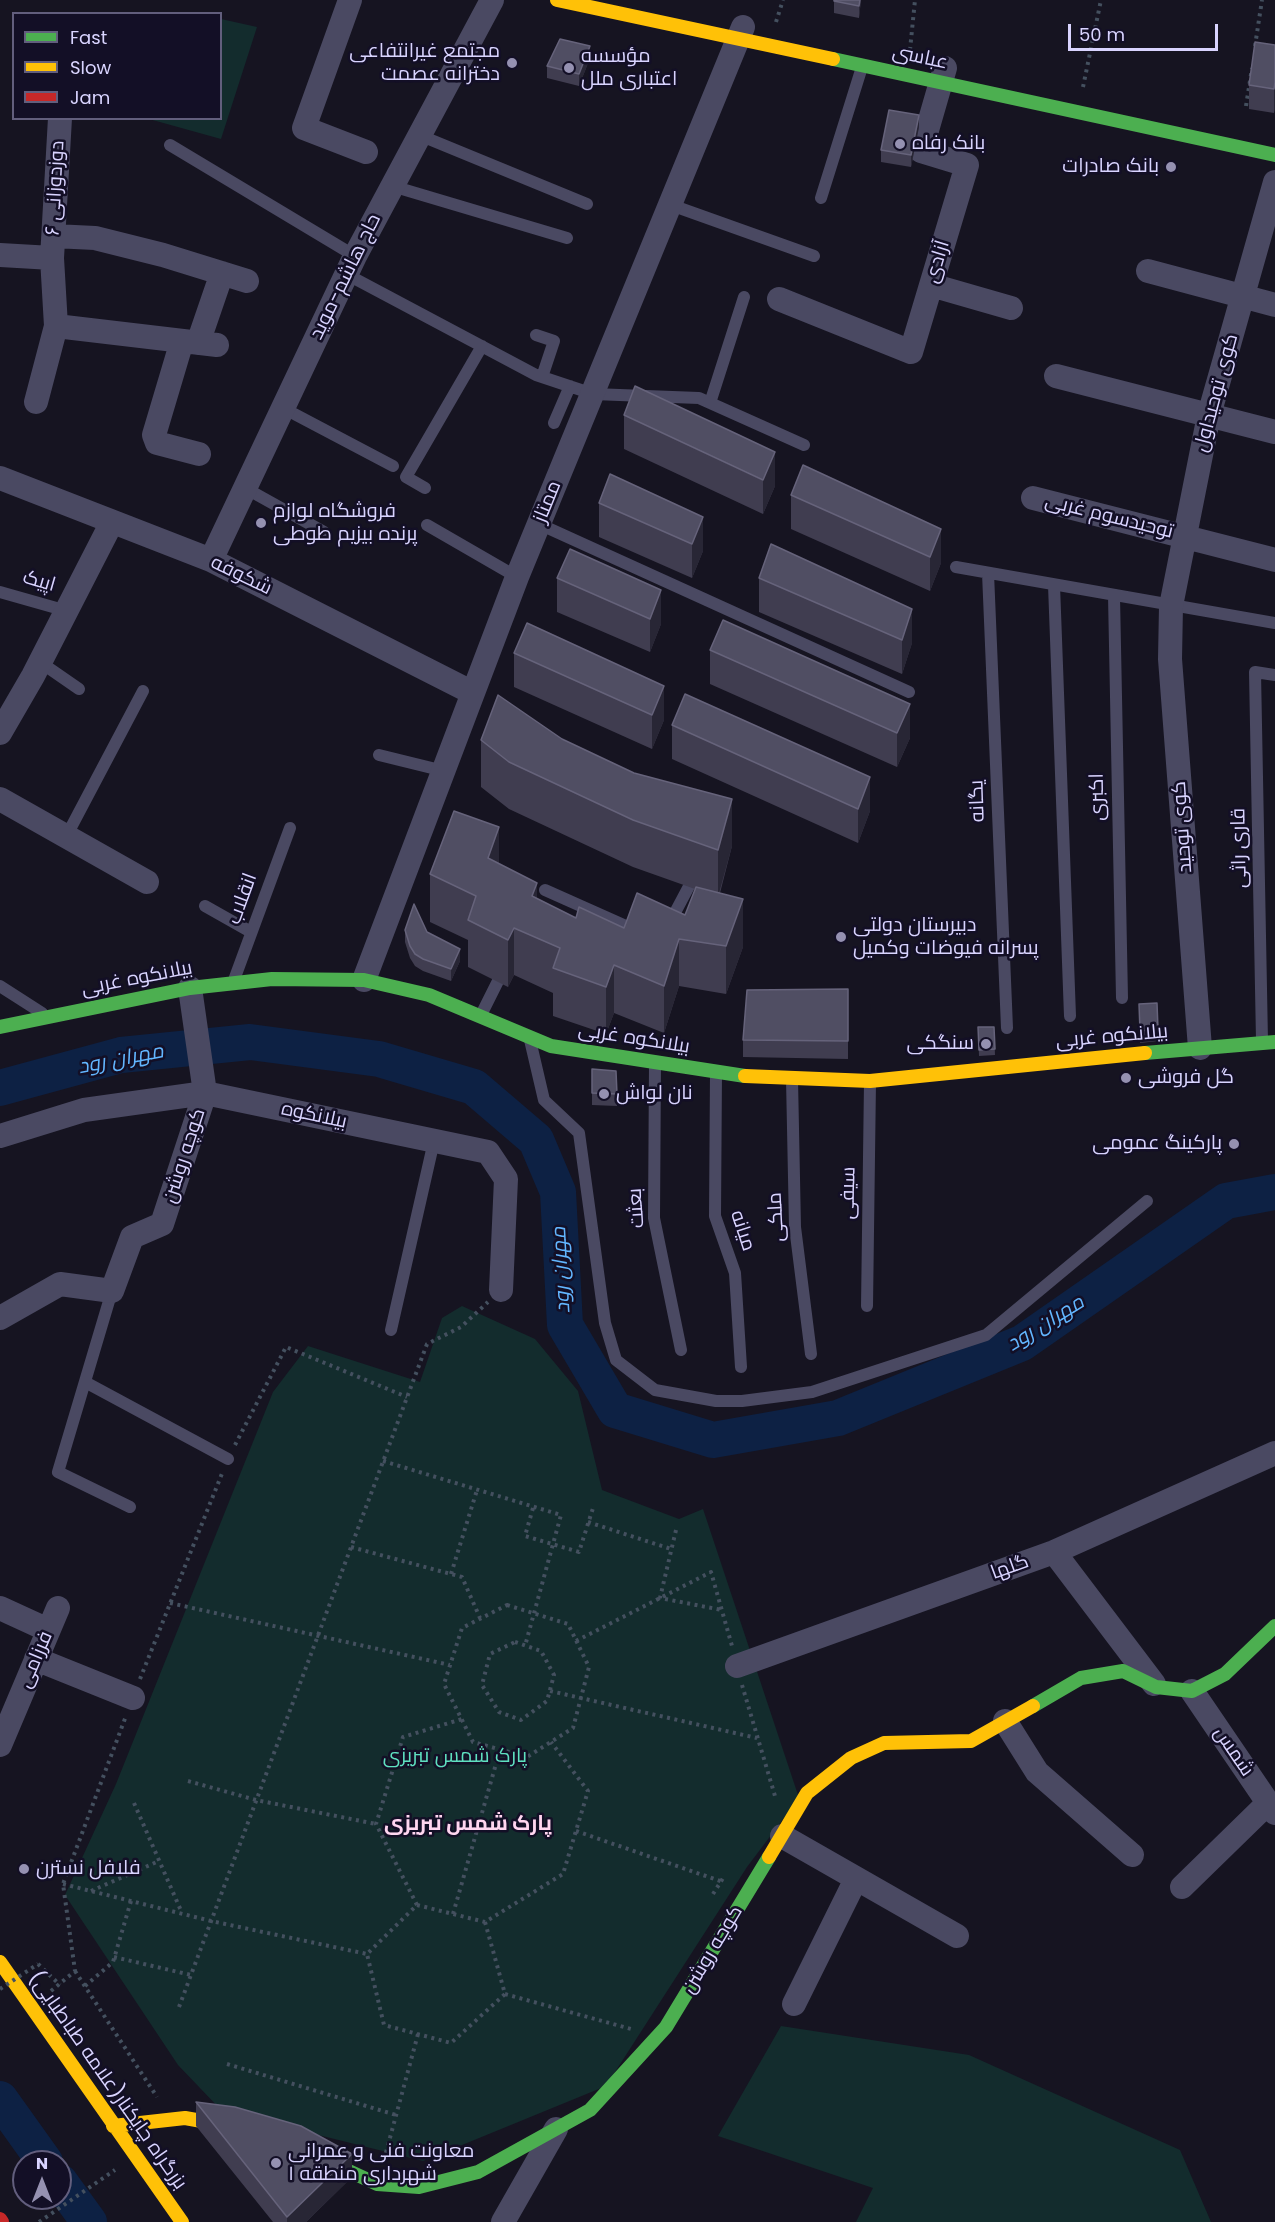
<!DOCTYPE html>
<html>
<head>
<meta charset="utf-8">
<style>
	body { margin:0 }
	#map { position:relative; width:1275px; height:2222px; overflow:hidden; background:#161421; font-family:Poppins,sans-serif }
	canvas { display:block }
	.legend { position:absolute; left:12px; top:12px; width:210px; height:108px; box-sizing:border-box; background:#130f26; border:2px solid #625e7d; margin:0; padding:8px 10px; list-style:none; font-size:18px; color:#d9d4ff }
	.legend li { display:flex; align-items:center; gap:12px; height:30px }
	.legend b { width:30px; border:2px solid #625e7d }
	.north { position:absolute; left:12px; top:2150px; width:60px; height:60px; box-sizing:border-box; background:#130f26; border:2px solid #625e7d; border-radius:50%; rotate:0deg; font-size:16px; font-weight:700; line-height:24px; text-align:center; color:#d9d4ff }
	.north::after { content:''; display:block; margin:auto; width:21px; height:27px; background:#9591b1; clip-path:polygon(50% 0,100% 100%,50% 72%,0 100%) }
	.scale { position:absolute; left:1068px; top:24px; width:150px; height:27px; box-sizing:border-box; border:3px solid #d9d4ff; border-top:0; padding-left:8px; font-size:18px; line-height:21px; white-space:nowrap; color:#d9d4ff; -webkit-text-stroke:4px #130f26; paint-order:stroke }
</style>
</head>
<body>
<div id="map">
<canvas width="1275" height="2222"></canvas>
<ul class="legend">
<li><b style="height:8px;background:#4caf50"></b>Fast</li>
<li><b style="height:8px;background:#ffc107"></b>Slow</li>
<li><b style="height:8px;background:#c62828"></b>Jam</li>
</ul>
<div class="north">N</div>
<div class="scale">50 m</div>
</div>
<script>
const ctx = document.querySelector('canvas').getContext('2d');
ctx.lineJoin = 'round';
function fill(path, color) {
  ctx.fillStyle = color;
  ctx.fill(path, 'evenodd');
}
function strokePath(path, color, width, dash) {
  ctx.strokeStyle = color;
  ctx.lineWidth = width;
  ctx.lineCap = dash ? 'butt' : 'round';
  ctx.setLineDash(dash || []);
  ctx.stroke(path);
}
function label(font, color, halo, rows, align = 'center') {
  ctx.font = font + ' Poppins,Cairo,sans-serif';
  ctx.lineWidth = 5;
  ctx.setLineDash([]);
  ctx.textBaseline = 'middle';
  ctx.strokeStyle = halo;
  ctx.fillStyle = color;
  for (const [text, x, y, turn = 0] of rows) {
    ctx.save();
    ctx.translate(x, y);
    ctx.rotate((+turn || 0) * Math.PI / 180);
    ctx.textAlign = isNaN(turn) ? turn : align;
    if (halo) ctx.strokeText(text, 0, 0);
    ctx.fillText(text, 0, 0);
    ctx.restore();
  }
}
fill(new Path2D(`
	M221,19L257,27L221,139L149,119L220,118Z
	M462,1306L535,1339L578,1391L602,1490L679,1519L703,1509L799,1798L747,1867L606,2086L423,2161L222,2111L178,2065L65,1895L116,1784L273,1392L308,1346L420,1382L442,1318Z
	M781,2026L969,2055L1180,2150L1211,2222H856L873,2188L718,2136Z`), '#132c2d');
strokePath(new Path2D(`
	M0,1088L121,1055L250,1042L379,1059L474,1087L536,1140L558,1192L565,1325L615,1410L713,1440L838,1418L1022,1343L1226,1201L1275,1192
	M0,2099L45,2162
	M60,2182L89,2222`), '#0d2144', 36);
strokePath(new Path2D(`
	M776,22L783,0
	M1255,46L1262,0
	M910,50L915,0
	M1083,87L1101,0
	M1246,106L1252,68
	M235,1445L286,1347L407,1397
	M383,1461L561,1515L525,1646
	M533,1508L525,1536L579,1552L594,1505
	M588,1522L671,1549
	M676,1530L660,1598L722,1610
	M351,1547L462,1577L480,1618
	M451,1574L477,1490
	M170,1603L450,1665
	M507,1605L568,1624L589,1667L573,1728L527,1757L473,1742L444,1684L462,1628Z
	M576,1641L711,1572L732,1646
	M515,1642L541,1651L554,1675L547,1701L521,1720L499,1712L482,1685L490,1654Z
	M140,1679L223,1471
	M742,1685L775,1796
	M550,1691L757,1738
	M188,1781L256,1800L376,1824
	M134,1803L182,1913
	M576,1831L723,1882
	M63,1884L211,1921L367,1954
	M91,1891L159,1861
	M713,1894L725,1875
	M417,1905L376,1824L403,1737L462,1719
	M453,1914L500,1750
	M485,1922L505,1994L451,2043L384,2025L367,1954L417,1905L485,1922L563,1874L588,1791L551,1742
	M114,1957L191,1975
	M38,1964L60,1985
	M75,1971L157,2097
	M85,1986L113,1962L131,1901
	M51,1991L75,1971L63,1884L126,1716
	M505,1994L631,2029
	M179,2007L427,1344L461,1327L488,1302
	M227,2064L396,2115
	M384,2160L418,2034
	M39,2222L115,2170`), '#44505f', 4, [3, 4.5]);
strokePath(new Path2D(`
	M419,135L587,204
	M170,145L355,256
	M392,186L567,238
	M821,198L862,67
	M671,205L814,256
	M346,274L536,375L593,394L699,398L804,445
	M536,335L554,341L542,377
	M710,403L744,297
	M283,408L393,466
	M554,423L570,386
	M245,488L324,532
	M425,488L406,477L482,346
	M539,524L909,692
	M427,525L517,577
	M956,567L1275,623
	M988,573L1007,1028
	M1054,585L1070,1016
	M0,592L67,611
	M1114,596L1122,998
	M40,662L79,689
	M379,755L444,771
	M67,835L143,691
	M545,890L637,931
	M205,906L251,932
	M669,924L696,873
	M234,980L290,828
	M0,986L42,1013
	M481,1015L504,969
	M530,1040L544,1100L579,1133L605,1323L616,1360L655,1390L716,1401H742L812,1392L986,1335L1147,1201
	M1262,1041L1255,672L1275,675
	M655,1063L654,1218L681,1350
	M716,1072L715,1216L735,1273L741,1367
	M792,1079L795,1227L811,1354
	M112,1291L58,1472L130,1507
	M867,1306L870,1082
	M391,1330L434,1141
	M85,1382L228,1459`), '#4a4962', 12);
strokePath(new Path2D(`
	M350,0L304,128L366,152
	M54,236L95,238L163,255L247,281
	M0,255L52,258
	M1148,271L1275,305
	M931,285L1011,308
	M779,299L911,352L967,165L921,151L945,68
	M56,326L217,345
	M182,341L154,435L157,443L199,454
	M198,343L222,273
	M1056,376L1275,432
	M36,402L56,326L52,258L60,118
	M0,478L211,560L473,693
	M1033,498L1275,560
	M211,560L355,256L492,0
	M0,733L33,676L112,522
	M0,799L147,882
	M364,980L517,577L743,27
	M1200,1048L1170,659L1171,606L1209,415L1275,182
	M0,1136L84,1110L205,1093L488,1152L506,1179L501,1290
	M0,1318L60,1284L112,1291L132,1237L162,1224L205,1093L190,988
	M1054,1552L1154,1684
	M0,1608L48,1630
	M36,1659L133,1698
	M737,1666L1054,1552L1275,1453
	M1192,1691L1275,1813
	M1005,1721L1037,1772L1132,1855
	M0,1745L58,1608
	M782,1836L957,1936
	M1182,1887L1268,1803
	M794,2004L856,1879
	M503,2222L556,2129`), '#4a4962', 24);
strokePath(new Path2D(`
	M833,59L1275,155
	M0,1027L190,988L272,979L364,980L429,995L551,1046L745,1076
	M1145,1053L1275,1042
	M1033,1706L1081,1678L1123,1671L1156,1687L1192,1691L1225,1674L1275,1626
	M312,2154L377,2184L419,2187L478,2172L590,2110L666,2027L769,1857`), '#4caf50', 14);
strokePath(new Path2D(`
	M557,0L833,59
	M745,1076L870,1081L1145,1053
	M769,1857L807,1793L851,1758L884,1743L971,1741L1033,1706
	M0,1962L182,2222
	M113,2126L185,2118L241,2128`), '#ffc107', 14);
strokePath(new Path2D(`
	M0,2219L2,2222`), '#c62828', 14);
strokePath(new Path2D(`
	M0,1989L38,1964`), '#44505f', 4, [3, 4.5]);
fill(new Path2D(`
	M834,0H861L859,18L834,13Z
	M1275,45V106L1274,113L1249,109V85Z
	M590,58L579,86L547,78V66Z
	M919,127L911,167L881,162V150Z
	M624,415L775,486L763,514L624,449Z
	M803,465L941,563L930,591L791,529V495Z
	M610,474L703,551L692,578L599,537V503Z
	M557,578L661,624L650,652L557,612Z
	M759,578L912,643L902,674L759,612Z
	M710,650L910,738L897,767L710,684Z
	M514,653L664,720L652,749L514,687Z
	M672,725L870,811L858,843L672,759Z
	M562,739L732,846L720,893L743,947L726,994L679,986L664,1033L614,1013L606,1034L553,1016V993L514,975L508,987L468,967V940L430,922V874L499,864L537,899L576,918L624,928L685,915L695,889L633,867L509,809L481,787V740Z
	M405,930L427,932L460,961L451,981L423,971L415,966L410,958L405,942Z
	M848,989V1059L743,1057V1040Z
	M1157,1003L1158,1041L1140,1043L1139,1004Z
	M978,1027H994L995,1055L979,1056Z
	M592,1069L616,1071L617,1106L592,1105Z
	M196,2102L352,2177L306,2222H273L196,2126Z`), '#403d50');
fill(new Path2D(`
	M860,0H861L859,18V6Z
	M590,46V58L579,86V74Z
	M1275,82V106L1274,113V89Z
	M919,115V127L911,167V155Z
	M775,452V486L763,514V480Z
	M703,517V551L692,578V544Z
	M941,529V563L930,591V557Z
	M661,590V624L650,652V619Z
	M912,609V643L902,674V640Z
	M664,686V720L652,749V715Z
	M910,704V738L897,767V733Z
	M870,777V811L858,843V809Z
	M732,799V846L718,897V850Z
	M499,827V874L488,858Z
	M537,883V931L532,896Z
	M743,899V947L726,994V946Z
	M514,928V975L508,987V940Z
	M679,939V986L664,1033V986Z
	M460,949V961L451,981V969Z
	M614,965V1013L606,1034V987Z
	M352,2154V2177L306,2222H287V2217Z`), '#282635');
const building = new Path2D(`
	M834,0H860L859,6L834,1Z
	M560,39L590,46L579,74L547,66Z
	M1255,42L1275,45V82L1274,89L1249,85Z
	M889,110L919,115L911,155L881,150Z
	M635,386L775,452L763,480L624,415Z
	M803,465L941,529L930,557L791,495Z
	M610,474L703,517L692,544L599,503Z
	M771,544L912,609L902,640L759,578Z
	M570,549L661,590L650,619L557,578Z
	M723,620L910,704L897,733L710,650Z
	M527,623L664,686L652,715L514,653Z
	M685,694L870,777L858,809L672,725Z
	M498,695L562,739L634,773L732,799L718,850L633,820L509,762L481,740Z
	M454,811L499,827L488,858L537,883L532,896L576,918L579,907L624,928L637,893L685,915L696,887L743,899L726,946L679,939L664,986L614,965L606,987L553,968L560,948L514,928L508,940L468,920L476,896L430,874Z
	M414,904L427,932L460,949L451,969L423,959L415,954L410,946L405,930Z
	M848,989V1041L743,1040L747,990Z
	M1157,1003L1158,1029L1140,1031L1139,1004Z
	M978,1027H994L995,1049L979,1050Z
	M592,1069L616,1071L617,1094L592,1093Z
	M196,2102L235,2107L301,2126L352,2154L287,2217Z`);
fill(building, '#504e63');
strokePath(building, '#66637b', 1.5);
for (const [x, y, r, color] of [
	[512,63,6,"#9591b1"],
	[569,68,6,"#9591b1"],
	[900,144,6,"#9591b1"],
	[1171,167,6,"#9591b1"],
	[261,523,6,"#9591b1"],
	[841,937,6,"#9591b1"],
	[986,1044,6,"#9591b1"],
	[1126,1078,6,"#9591b1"],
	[604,1094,6,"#9591b1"],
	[1234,1144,6,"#9591b1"],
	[24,1869,6,"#9591b1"],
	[276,2163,6,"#9591b1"]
]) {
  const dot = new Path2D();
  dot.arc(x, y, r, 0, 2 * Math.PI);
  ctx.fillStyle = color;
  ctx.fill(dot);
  strokePath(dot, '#130f26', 2);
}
label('20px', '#d9d4ff', '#130f26', [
	["مجتمع غیرانتفاعی",500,52,"right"],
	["دخترانه عصمت",500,75,"right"],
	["مؤسسه",581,57],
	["اعتباری ملل",581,80],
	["بانک رفاه",912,144],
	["بانک صادرات",1159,167,"right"],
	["فروشگاه لوازم",273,512],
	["پرنده بیزیم طوطی",273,535],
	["دبیرستان دولتی",853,926],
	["پسرانه فیوضات وکمیل",853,949],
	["سنگکی",974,1044,"right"],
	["گل فروشی",1138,1078],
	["نان لواش",616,1094],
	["پارکینگ عمومی",1222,1144,"right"],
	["فلافل نسترن",36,1869],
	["معاونت فنی و عمرانی",288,2152],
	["شهرداری منطقه ۱",288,2175]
], 'left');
label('20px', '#d9d4ff', '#130f26', [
	["عباسى",920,58,12],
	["دوزدوزانی ۶",56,188,-87],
	["آزادی",938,262,-73],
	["حاج هاشم-موید",346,277,-64],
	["کوی توحیداول",1217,393,-75],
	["ممتاز",548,502,-68],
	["توحیدسوم غربی",1109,517,14],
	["شکوفه",241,576,26],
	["اپیک",39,582,16],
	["اکبری",1098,797,-91],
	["یگانه",978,801,-92],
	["کوی توحید",1183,827,-94],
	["قاری راثی",1240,848,-91],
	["انقلاب",243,899,-70],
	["بیلانکوه غربی",137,979,-11],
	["بیلانکوه غربی",1112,1037,-5],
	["بیلانکوه غربی",634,1039,9],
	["بیلانکوه",314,1116,12],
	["کوچه روشن",185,1156,-72],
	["سیفی",849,1193,-89],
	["بعثت",637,1208,-94],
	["ملکی",777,1217,-93],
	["میانه",742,1231,72],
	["گلها",1010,1568,-20],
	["فرزامی",36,1660,-67],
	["شمس",1233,1752,56],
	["کوچه روشن",713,1950,-59],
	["بزرگراه چایکنار(علامه طباطبایی)",107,2081,55]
]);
label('20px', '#5fe0c0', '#130f26', [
	["پارک شمس تبریزی",455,1757]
]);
label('italic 21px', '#62b6ff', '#130f26', [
	["مهران رود",121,1060,-11],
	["مهران رود",562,1270,-93],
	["مهران رود",1046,1324,-32]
]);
label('bold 21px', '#ffd6f0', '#130f26', [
	["پارک شمس تبریزی",468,1825]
]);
</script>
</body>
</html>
